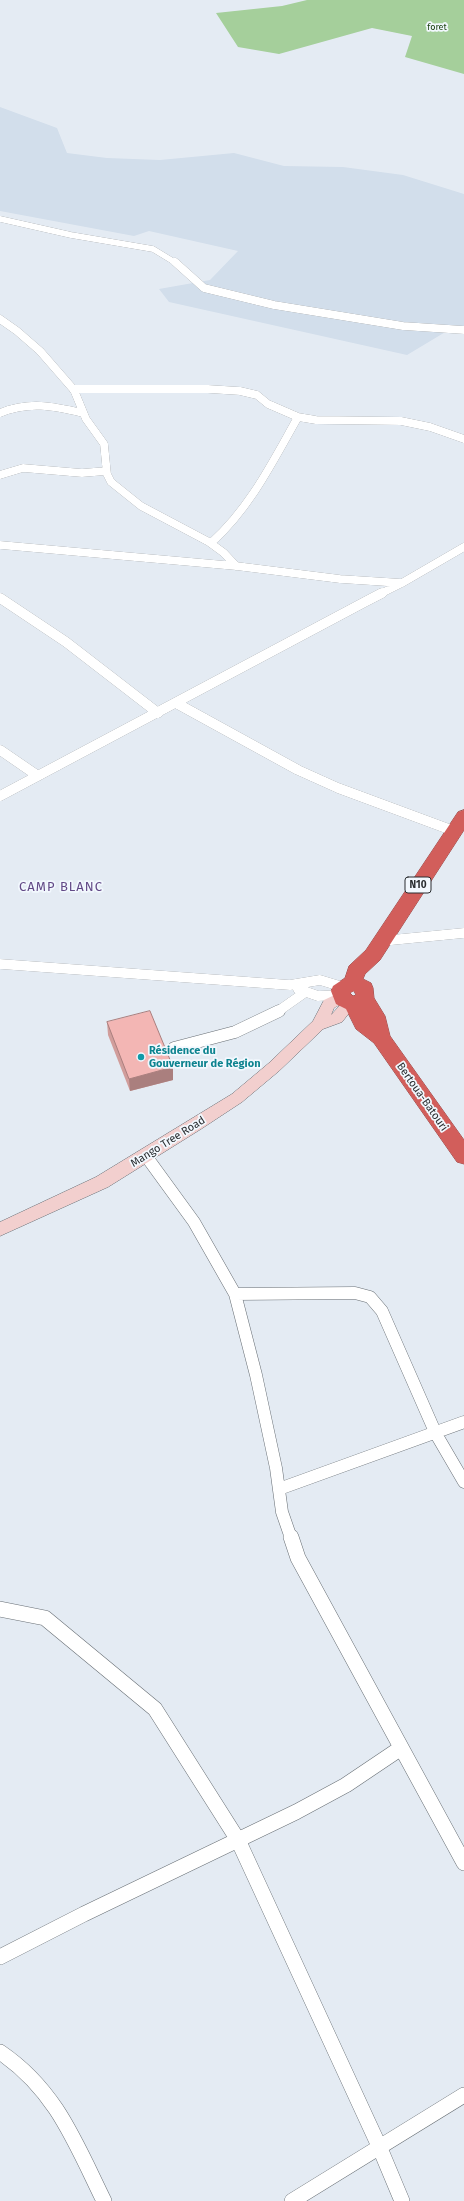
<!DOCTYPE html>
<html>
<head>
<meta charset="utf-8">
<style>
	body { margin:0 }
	canvas { display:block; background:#e4ebf3 }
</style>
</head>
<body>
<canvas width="464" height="2201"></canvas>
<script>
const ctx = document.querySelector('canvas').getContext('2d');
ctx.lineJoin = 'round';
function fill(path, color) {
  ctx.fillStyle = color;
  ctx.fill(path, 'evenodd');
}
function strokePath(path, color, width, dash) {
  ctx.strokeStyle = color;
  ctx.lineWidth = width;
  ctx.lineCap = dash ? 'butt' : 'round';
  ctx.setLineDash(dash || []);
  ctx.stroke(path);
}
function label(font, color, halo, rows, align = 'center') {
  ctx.font = font + ' "Fira Sans",sans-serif';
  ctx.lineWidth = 3.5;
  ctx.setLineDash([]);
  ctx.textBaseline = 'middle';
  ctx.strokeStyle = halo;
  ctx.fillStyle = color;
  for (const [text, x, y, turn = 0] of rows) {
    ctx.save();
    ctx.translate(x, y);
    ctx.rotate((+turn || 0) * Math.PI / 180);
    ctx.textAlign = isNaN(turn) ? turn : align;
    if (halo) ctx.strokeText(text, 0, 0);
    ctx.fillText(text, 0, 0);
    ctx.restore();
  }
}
fill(new Path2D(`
	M0,107L57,128L67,153L107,158L160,160L234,153L284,166L343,167L403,175L464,194V330L452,328L407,355L169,302L159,289L210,280L238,251L149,231L134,236L0,211Z`), '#d2deeb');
fill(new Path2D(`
	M307,0H464V74L405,57L412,36L372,28L279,54L238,47L216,13L282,6Z`), '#a5cf9b');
const streetFar4 = new Path2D(`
	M0,219L71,235L153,249L176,263`);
const streetFar3 = new Path2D(`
	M175,262L204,288L274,305L403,326L464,330
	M0,319L17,331L40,351L74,390L86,419L104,444L107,474L111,482L141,506L209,542L224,553L236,566
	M73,389H208L240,391L257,395L268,404L298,417L316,420L401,421L430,427L464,439
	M0,413C29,401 53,406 83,413
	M0,475L23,468L82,473L106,471
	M212,542C250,508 273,461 298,417
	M0,545L236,566L340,579L402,583L464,547
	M380,594L402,583`);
const streetFar2 = new Path2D(`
	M0,598L66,642L158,713
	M176,703L298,770L338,788L454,831
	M0,750L38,776
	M0,796C127,729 254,660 382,593
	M381,941L464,933
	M0,964L290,985L320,980L343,987
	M298,989L318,996L340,995
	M277,1012L304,993`);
const streetFar1 = new Path2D(`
	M174,1048L235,1032L279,1011
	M146,1156L194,1222L235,1294L256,1375L276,1468L282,1512L291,1538
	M235,1294L355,1293L370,1297L382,1311L436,1434L464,1482
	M279,1489L464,1422`);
const street = new Path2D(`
	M291,1537L298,1558L464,1863
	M0,1609L45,1618L155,1709L238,1840L379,2146L402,2201
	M0,1957L84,1914L296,1812L346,1785L401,1748
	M0,2052C56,2090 75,2142 104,2201
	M292,2201L464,2095`);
const secondary = new Path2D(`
	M341,992L346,993L347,998L355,999L357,1003L342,1022L323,1029L279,1071L242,1102L201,1129L108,1187L0,1236V1222L96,1177L232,1094L269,1063L313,1021L324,1000ZM341,1004L332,1014L331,1015L334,1008Z`);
const highway = new Path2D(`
	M464,810V830L380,960L365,974L363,979L371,983L373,988L374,998L385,1016L390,1036L464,1140V1164L457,1162L374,1043L356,1029L346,1009L336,1004L331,991L333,986L345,978L349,966L366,950L458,812ZM354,991L356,995L353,996L350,993Z`);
strokePath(streetFar4, '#686f75', 6);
strokePath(streetFar3, '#686f75', 8);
strokePath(streetFar2, '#686f75', 10);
strokePath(streetFar1, '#686f75', 13);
strokePath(street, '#686f75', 16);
strokePath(secondary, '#686f75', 1);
strokePath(highway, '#974d4c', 1);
strokePath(streetFar4, '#fff', 6);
strokePath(streetFar3, '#fff', 8);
strokePath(streetFar2, '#fff', 10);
strokePath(streetFar1, '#fff', 12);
strokePath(street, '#fff', 15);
fill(secondary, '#f2cfce');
fill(highway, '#d25e5b');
fill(new Path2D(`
	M107,1022L173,1080L130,1091L108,1035Z`), '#d19d9b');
fill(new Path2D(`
	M173,1067V1080L130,1091L129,1079Z`), '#aa7f7e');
const building = new Path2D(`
	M150,1011L173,1067L129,1079L107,1022Z`);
fill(building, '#f3b6b4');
strokePath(building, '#aa7f7e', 1);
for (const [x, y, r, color] of [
	[141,1057,4,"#0f9aa8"]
]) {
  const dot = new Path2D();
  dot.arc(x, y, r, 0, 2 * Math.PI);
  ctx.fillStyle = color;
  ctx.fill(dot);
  strokePath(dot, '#f2f8fe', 1.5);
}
label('9px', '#183f0d', '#f2f8fe', [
	["foret",437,27]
]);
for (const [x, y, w] of [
	[418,885,26]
]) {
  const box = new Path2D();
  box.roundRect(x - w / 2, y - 8, w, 16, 3);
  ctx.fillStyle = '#f2f8fe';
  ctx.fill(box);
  strokePath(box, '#2a2d30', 1);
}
label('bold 10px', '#2a2d30', null, [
	["N10",418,885]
]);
label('bold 11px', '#0d838f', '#f2f8fe', [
	["Résidence du",149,1051],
	["Gouverneur de Région",149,1064]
], 'left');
label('11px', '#2a2d30', '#f2f8fe', [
	["Bertoua-Batouri",422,1097,55],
	["Mango Tree Road",168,1142,-32]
]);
ctx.letterSpacing = '1px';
label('13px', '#624986', '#f2f8fe', [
	["CAMP BLANC",61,887]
]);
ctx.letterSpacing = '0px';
</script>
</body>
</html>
